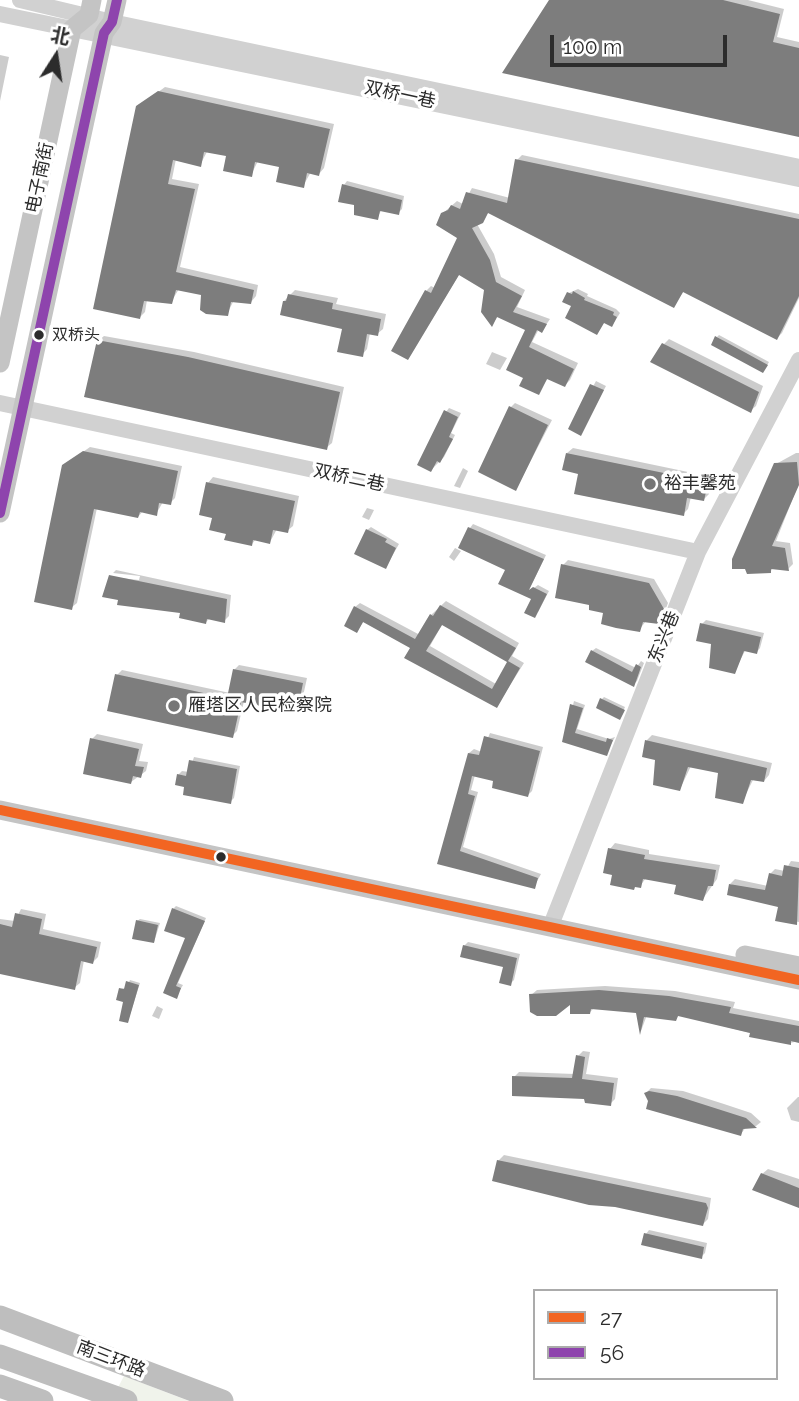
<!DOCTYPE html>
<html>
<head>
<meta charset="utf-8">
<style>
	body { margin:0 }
	#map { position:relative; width:799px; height:1401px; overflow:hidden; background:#fff; font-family:Raleway,"Noto Sans SC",sans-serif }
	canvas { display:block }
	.legend { position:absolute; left:533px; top:1289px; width:245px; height:91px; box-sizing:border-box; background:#fff; border:2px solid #ababab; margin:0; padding:9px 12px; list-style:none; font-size:21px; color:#2c2c2c }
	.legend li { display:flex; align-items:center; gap:14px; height:35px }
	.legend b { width:35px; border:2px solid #ababab }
	.north { position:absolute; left:21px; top:21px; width:70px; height:70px; -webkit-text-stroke:5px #fff; paint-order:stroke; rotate:12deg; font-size:19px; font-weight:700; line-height:28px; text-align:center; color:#2c2c2c }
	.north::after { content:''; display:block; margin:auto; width:24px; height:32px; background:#2c2c2c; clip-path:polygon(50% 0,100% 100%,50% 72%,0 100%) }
	.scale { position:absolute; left:550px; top:35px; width:177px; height:32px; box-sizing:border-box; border:4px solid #2c2c2c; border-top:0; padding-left:9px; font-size:21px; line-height:24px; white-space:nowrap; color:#2c2c2c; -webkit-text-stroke:5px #fff; paint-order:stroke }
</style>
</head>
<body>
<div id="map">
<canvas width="799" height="1401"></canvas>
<ul class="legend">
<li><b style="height:9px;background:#f26522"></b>27</li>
<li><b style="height:9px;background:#8e44ad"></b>56</li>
</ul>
<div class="north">北</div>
<div class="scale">100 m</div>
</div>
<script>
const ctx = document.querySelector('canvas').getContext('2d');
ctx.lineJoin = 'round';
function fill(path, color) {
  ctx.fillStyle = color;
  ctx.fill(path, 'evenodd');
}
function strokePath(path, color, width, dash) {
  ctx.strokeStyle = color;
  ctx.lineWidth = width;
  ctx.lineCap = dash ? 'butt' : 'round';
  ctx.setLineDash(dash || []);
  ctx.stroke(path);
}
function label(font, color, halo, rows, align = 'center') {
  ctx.font = font + ' Raleway,"Noto Sans SC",sans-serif';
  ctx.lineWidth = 7;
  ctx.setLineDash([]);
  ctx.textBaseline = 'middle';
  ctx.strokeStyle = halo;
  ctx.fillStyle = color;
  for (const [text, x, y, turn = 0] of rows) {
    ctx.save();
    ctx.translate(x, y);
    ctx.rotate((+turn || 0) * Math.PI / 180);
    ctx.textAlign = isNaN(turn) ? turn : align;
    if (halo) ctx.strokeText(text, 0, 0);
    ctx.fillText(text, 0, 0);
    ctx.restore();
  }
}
fill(new Path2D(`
	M124,1376L189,1401H111Z`), '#f0f3eb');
fill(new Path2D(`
	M551,0H748L784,9L777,37L799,42V135Z
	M0,55L9,57L0,101Z
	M165,87L334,124L324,168L319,174L311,172L303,186L281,166L258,161L251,175L228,155L208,150L200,165L176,159L172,179L199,184L180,267L258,285L256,296L251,302L234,300L227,314L203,294L179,289L171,302L147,300L145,312L140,317L138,107Z
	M522,155L799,214V298L782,333L777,338L684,291L673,306L489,212L477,224L494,254L501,277L525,290L517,307L550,319L542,331L539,329L532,342L578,363L570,380L565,385L548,378L538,393L525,377L527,329L499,315L492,324L486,289L460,273L408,358L426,291L431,286L435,288L460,238L442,214L457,201L463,204L472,188L510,198L517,160Z
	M347,181L404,196L402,209L398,213L382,209L377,218L356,204L344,185Z
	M578,289L588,294L587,296L616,309L620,313L615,321L612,325L605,321L597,333L574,306L569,293Z
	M295,290L338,298L336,304L386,314L383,329L377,334L370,333L367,349L362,355L344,328L284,301Z
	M719,335L769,362L765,369L717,337Z
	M104,336L194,352L344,387L332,443L326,448L98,341Z
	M669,339L763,386L756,406L750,411L664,344Z
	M492,352L507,358L500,370L486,364Z
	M596,381L606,386L581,434L570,429Z
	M515,403L552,420L516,489L511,407Z
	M449,408L461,413L451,433L455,435L444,457L431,470L446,412Z
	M90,447L182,466L175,498L170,503L163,502L156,514L143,511L138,517L97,508L77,603L71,608L63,466Z
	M573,448L712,477L709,494L704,499L691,497L688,509L683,514L580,472L567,453Z
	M796,453H799V483L776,541L790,543L793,564L788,569L774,567L770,572L776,464Z
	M463,468L468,471L460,488L454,486Z
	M213,477L299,496L293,526L287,531L277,529L270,542L256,539L252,544L228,532L214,517L208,483Z
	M367,508L374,510L369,520L362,517Z
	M473,524L546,555L528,592L538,585L549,591L538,612L534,599L470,528Z
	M371,527L399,544L386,567L367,530Z
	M455,548L461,551L454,561L449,557Z
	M568,560L654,579L668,603L663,616L658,622L646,621L639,630L591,604L563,565Z
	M116,570L231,595L229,616L224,621L210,618L206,622L182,612L120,598L110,577L139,580L140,576L113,573Z
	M446,601L519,643L512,656L524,663L497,706L412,647L364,621L357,631L355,607L360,603L420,635L431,615ZM443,623L509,662L496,684L430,646Z
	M706,620L764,633L760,648L757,652L746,649L734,672L702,624Z
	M596,648L636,668L641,661L644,663L637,681L633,685L592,651Z
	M239,665L307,678L302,701L290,710L244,701L237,731L232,736L117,675L122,670L230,693L234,670Z
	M604,697L625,707L620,718L602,699Z
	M574,701L585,705L577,729L609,739L615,737L606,754L564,741Z
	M490,733L543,747L532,791L528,795L496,780L475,775L471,790L478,792L463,847L541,874L534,887L440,862L469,753L474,749L482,752Z
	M97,734L143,744L139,761L148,762L146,771L131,782L92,739Z
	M652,735L772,763L769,775L764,781L754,778L742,802L719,772L691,766L680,789L657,759L644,756L647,740Z
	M194,757L240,766L234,798L230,802L186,786L178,775L182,771L189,772Z
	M615,843L649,850V854L720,865L717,879L702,900L678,884L646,878L640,886L614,874L610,849Z
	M791,861L799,862V922L777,919L780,906L730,884L735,879L768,886L770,874L775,869L785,871Z
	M176,906L206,918L178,983L183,985L176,997L165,992L187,937L173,909Z
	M21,909L46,914L43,929L101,942L98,957L93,962L84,960L80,983L74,988L0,972V919L15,921Z
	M140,919L160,923L154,942L137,921Z
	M468,942L520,954L514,980L510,984L505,966L464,946Z
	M130,980L140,983L128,1021L121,989L126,988Z
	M605,986L675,991L735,1002L733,1008L799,1021V1041L790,1043L679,1015L675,1019L647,1015L641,1031L637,1012L594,1008L589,1013L572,1001L531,995L537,990Z
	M157,1006L163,1009L159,1019L152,1016Z
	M583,1051L590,1052L586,1074L618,1078L615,1099L610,1104L514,1077L519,1072L575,1074L578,1056Z
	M651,1088L683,1091L724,1104L751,1113L761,1122L756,1126L746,1127L741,1134L649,1101L646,1093Z
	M798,1097H799V1122L791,1120L787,1108Z
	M504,1155L711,1198L708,1219L703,1224L494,1180L498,1161Z
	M768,1169L799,1179V1206L762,1174Z
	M649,1230L707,1243L705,1253L701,1257L646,1234Z`), '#0003');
fill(new Path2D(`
	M549,0H723L780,14L773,42L799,48V137L502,73Z
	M158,91L330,129L319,176L307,173L304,188L276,182L279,167L255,162L252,177L223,171L226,156L204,152L201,167L173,160L168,184L195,189L176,272L254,290L251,304L231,302L228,316L206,314L200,310L201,295L176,290L172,304L144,301L140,319L93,309L136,106Z
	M515,159L799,219V296L777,340L683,292L674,308L488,213L483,223L472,228L490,260L496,282L522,296L513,312L547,324L542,333L537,330L529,347L574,369L565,387L547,379L539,395L519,386L523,378L506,370L525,330L497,317L492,327L481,312L484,290L459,275L408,360L391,351L425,290L431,293L457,238L436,225L441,213L448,210L451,205L460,209L466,192L507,203Z
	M342,184L402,200L399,215L380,211L378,220L354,215V205L338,202Z
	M573,291L585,298L584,300L614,312L613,315L617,317L612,327L604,323L597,335L565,318L571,306L562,302L567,292L572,294Z
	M288,294L333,303L332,309L381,319L378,336L367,334L363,357L337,352L342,329L280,315L283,301H286Z
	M715,336L768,365L763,373L711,345Z
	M97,340L188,357L340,392L327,450L84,397Z
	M662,343L759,392L751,413L650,362Z
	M590,384L604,390L581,436L568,429Z
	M509,406L548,425L516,491L478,472Z
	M444,410L458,417L449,437L453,439L440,463L437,461L431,472L417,465Z
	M83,451L178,471L171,505L159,503L157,516L140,512L138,518L94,509L72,610L34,602L62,465Z
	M566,453L708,482L704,501L687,498L684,516L574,494L578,474L562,470Z
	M797,462L799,485L772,546L785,548L789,571L771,569V573L747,574L745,569H732V559L774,463Z
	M206,482L295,501L288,533L273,530L270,544L253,540L252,546L224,540L226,534L209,530L212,518L199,515Z
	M468,527L544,559L529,590L533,587L547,594L535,618L524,613L531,599L498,584L505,570L458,548Z
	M366,529L387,539L385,542L396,548L386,569L354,554Z
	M561,564L649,583L664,609L659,624L643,622L640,632L616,628L601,624L603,613L589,610V605L555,598Z
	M109,575L227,599L225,623L207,619L206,624L179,618L180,613L117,605L118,600L102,597Z
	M440,605L516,648L508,661L520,668L497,708L404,658L410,648L363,622L357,633L344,626L354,606L415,639L430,614L433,616ZM442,625L507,662L492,689L426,651Z
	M700,623L761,637L757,654L744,651L735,674L709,668L711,644L696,641Z
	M591,650L632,672L636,664L641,667L634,687L585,662Z
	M233,669L303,683L298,708L291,707L290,712L241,702L233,738L107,711L115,674L227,698Z
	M600,698L625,710L620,720L596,708Z
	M570,704L583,708L575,733L606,742L607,738L613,740L607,756L562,742Z
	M484,736L540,751L528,797L492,788L493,781L472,776L468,794L475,796L460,851L538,878L535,889L437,864L468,753L479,755Z
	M90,738L139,749L135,766L144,767L141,778L133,776L131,784L83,774Z
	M645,740L767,768L764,782L751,780L743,804L715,798L718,773L688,767L680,791L653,785L655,760L642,757Z
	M189,760L237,769L231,804L183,795L184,787L175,785L177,774L186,776Z
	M608,848L645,855L644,859L716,870L713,886H708L703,901L674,894L676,885L643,879L641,888L635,887L634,890L610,885L612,875L603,873Z
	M784,865L799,868L797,925L775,921L778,907L727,895L729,884L765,890L769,873L782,876Z
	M172,908L205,921L176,986L181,988L177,999L163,993L185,938L164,931Z
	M15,913L42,919L39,934L97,947L93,964L81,961L75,990L0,974V924L12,927Z
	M136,920L158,925L154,943L132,939Z
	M463,945L517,958L511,986L499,983L503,967L460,957Z
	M126,981L139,985L128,1023L119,1021L123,1002L116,1000L119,988L124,989Z
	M599,990L669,996L731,1007L729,1013L799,1026V1043L791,1041V1045L749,1037L750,1033L678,1016L676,1021L644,1017L640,1035L636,1013L591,1009L590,1014H570V1005L556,1016H537L530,1012L529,994Z
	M576,1055L585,1057L582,1079L614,1083L611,1106L585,1103L584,1099L512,1096V1076L572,1078Z
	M649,1091L677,1096L746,1118L757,1128L743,1129L741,1136L646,1109L648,1101L644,1093Z
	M497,1160L706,1203L708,1208L703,1226L615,1207L589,1205L492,1181Z
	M761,1173L799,1188V1208L752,1190Z
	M644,1233L704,1247L702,1259L641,1245Z`), '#7d7d7d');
strokePath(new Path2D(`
	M20,0L112,22L799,167
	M0,14L799,179
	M0,403L698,552
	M551,925L698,552L799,360`), '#d1d1d1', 16);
strokePath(new Path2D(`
	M0,363L72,29L89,15L92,0
	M0,513L104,33L112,22L117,0
	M0,810L799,980
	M745,955L799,966`), '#c4c4c4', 19);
strokePath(new Path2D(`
	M0,1317L222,1401
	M0,1356L126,1401
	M0,1386L42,1401`), '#bebebe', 23);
strokePath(new Path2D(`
	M0,810L799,980`), '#f26522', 10);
strokePath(new Path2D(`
	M0,513L104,33L112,22L117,0`), '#8e44ad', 10);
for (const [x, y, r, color] of [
	[39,335,6,"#2c2c2c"],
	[650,484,7,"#767676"],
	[174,706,7,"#767676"],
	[221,857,6,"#2c2c2c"]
]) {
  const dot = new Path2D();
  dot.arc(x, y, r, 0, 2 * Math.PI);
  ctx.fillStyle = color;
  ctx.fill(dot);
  strokePath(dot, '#fff', 2.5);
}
label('16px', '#2c2c2c', '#fff', [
	["双桥头",52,335]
], 'left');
label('18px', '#2c2c2c', '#fff', [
	["双桥一巷",400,95,12],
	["电子南街",40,178,-78],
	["双桥二巷",349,478,12],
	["东兴巷",664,637,-68],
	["南三环路",111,1359,21]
]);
label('18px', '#2c2c2c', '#fff', [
	["裕丰馨苑",664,484],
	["雁塔区人民检察院",188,706]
], 'left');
</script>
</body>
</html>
